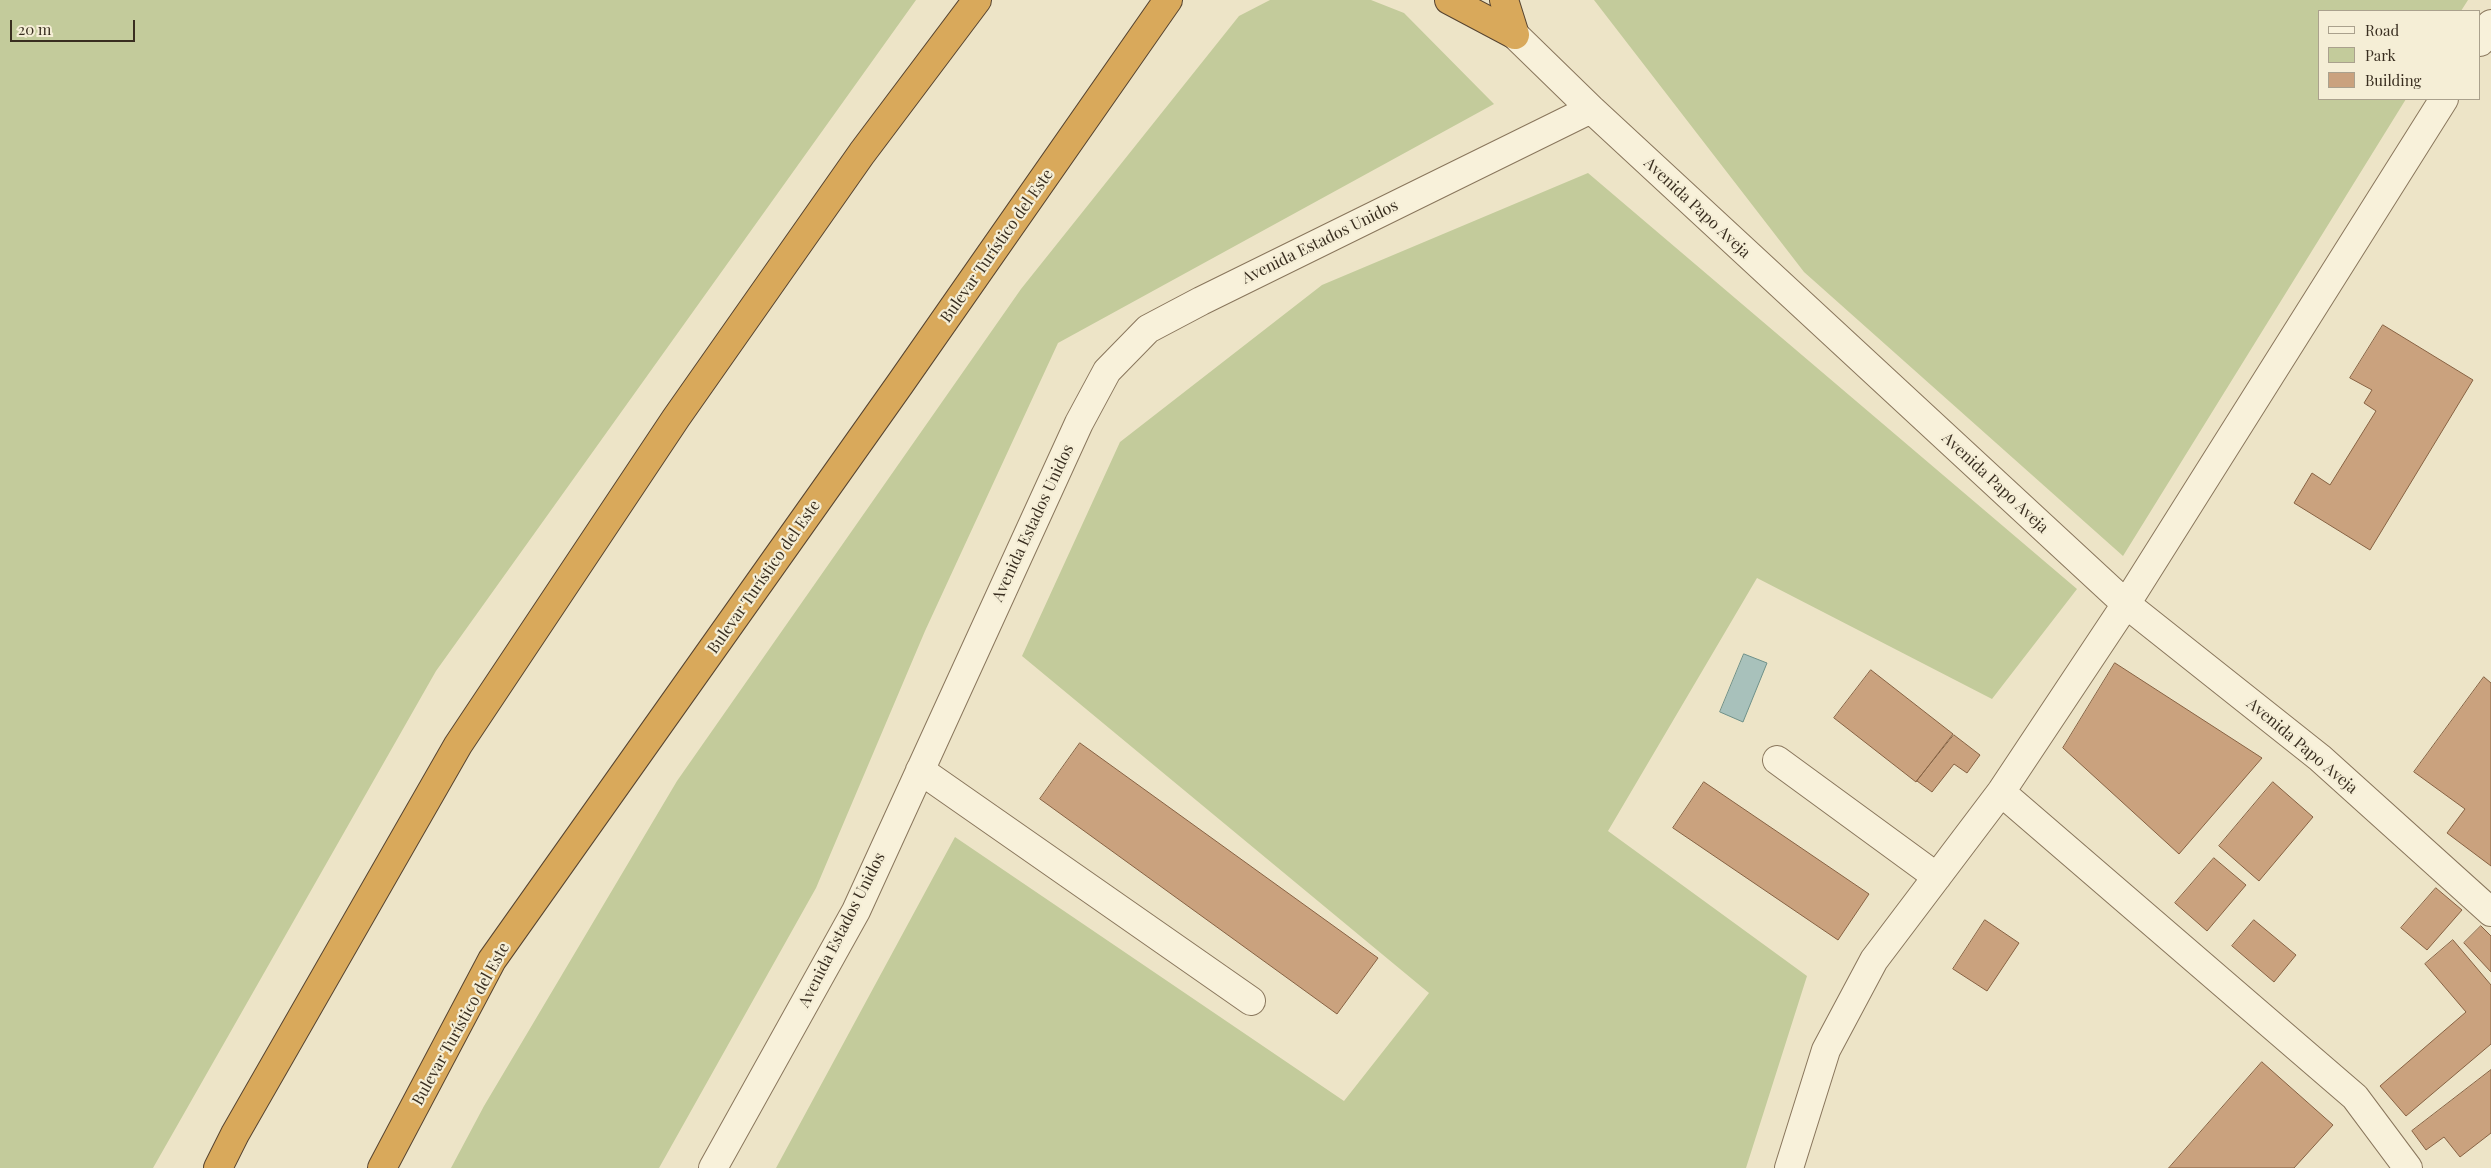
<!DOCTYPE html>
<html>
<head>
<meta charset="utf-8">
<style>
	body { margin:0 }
	#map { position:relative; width:2491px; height:1168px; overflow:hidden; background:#ede4c7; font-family:"Playfair Display",serif }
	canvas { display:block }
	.legend { position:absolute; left:2318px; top:10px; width:162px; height:90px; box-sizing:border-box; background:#f5eed6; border:1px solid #aaa18d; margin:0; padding:6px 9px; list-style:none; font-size:15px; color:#392e20 }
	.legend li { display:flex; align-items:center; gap:10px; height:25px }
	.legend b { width:25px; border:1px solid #aaa18d }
	.scale { position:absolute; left:10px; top:20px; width:125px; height:22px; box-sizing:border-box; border:2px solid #392e20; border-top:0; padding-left:6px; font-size:15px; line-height:18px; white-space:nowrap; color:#392e20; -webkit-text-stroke:4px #f5eed6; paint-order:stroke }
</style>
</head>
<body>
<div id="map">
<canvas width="2491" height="1168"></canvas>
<ul class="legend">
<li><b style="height:6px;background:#f8f1da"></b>Road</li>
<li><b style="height:14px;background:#c3cb9b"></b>Park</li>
<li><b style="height:14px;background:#caa27e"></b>Building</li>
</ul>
<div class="scale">20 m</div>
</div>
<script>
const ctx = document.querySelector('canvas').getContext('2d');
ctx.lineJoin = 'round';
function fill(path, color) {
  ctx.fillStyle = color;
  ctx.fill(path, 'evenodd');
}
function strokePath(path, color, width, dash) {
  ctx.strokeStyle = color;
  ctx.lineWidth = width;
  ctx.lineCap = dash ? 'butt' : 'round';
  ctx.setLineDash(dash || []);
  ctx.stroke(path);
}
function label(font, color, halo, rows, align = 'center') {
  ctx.font = font + ' "Playfair Display",serif';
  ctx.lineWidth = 4.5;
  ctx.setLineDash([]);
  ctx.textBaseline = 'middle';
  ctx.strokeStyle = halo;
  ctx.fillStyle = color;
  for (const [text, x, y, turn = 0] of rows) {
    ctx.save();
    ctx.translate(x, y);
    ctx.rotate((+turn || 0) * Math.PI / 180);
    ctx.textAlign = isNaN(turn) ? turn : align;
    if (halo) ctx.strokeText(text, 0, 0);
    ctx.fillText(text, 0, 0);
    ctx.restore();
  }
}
fill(new Path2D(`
	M0,0H916L436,671L153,1168H0Z
	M1270,0H1371L1404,13L1494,104L1058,343L925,631L816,888L659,1168H451L484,1106L677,781L1021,289L1239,16Z
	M1594,0H2468L2461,11H2320V99H2406L2123,556L1804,272Z
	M1588,173L2077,589L1992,699L1757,578L1608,831L1807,976L1746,1168H776L955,837L1344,1101L1429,993L1022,656L1120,442L1322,285Z`), '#c3cb9b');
const water = new Path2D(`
	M1744,654L1767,663L1743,722L1720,712Z`);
fill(water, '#a8c1bb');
strokePath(water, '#6e9089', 1);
const building = new Path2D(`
	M2383,325L2473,380L2370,550L2294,503L2312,473L2330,485L2376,411L2364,403L2372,390L2350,378Z
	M2115,663L2262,758L2179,854L2063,748Z
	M1871,670L1953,734L1916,782L1834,718Z
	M2484,677L2491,683V866L2447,833L2465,809L2414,772Z
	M1954,735L1980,755L1967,773L1954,764L1932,792L1917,781Z
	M1080,743L1378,958L1337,1014L1040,799Z
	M1704,782L1869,894L1838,940L1673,828Z
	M2273,782L2313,817L2259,881L2219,846Z
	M2214,858L2246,885L2207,931L2175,903Z
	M2436,888L2462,910L2427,950L2401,928Z
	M1985,920L2019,943L1987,991L1953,969Z
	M2254,920L2296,955L2274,982L2232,946Z
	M2481,926L2491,936V972L2464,943Z
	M2453,940L2491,985V1044L2406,1116L2380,1086L2466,1012L2425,964Z
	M2262,1062L2333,1125L2294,1168H2169Z
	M2491,1070V1133L2460,1157L2444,1137L2426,1150L2412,1131Z`);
fill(building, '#caa27e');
strokePath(building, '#876243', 1);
const minor = new Path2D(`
	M1515,35L1591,109L2126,604L2320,758L2491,912
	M2480,42L2491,24
	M1777,760L1937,877
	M920,770L1251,1001
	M2001,792L2355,1097L2408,1168
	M713,1168L856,911L1079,423L1107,371L1148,329L1201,301L1591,109
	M1789,1168L1826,1050L1874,960L2001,792L2126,604L2444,99`);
const highway = new Path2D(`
	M1449,0L1515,35
	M1504,0L1515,35
	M218,1168L235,1134L458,745L676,418L862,153L977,0
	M382,1168L492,960L900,384L1168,0`);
strokePath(minor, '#89765c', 30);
strokePath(highway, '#574430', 30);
strokePath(minor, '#f8f1da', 28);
strokePath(highway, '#d9a95b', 28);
label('16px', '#392e20', '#f5eed6', [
	["Avenida Papo Aveja",1697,208,43],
	["Avenida Estados Unidos",1320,242,-26],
	["Bulevar Turístico del Este",997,246,-55],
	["Avenida Papo Aveja",1995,483,43],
	["Avenida Estados Unidos",1033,523,-65],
	["Bulevar Turístico del Este",764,577,-55],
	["Avenida Papo Aveja",2302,746,40],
	["Avenida Estados Unidos",842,930,-63],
	["Bulevar Turístico del Este",461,1024,-61]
]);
</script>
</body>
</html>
